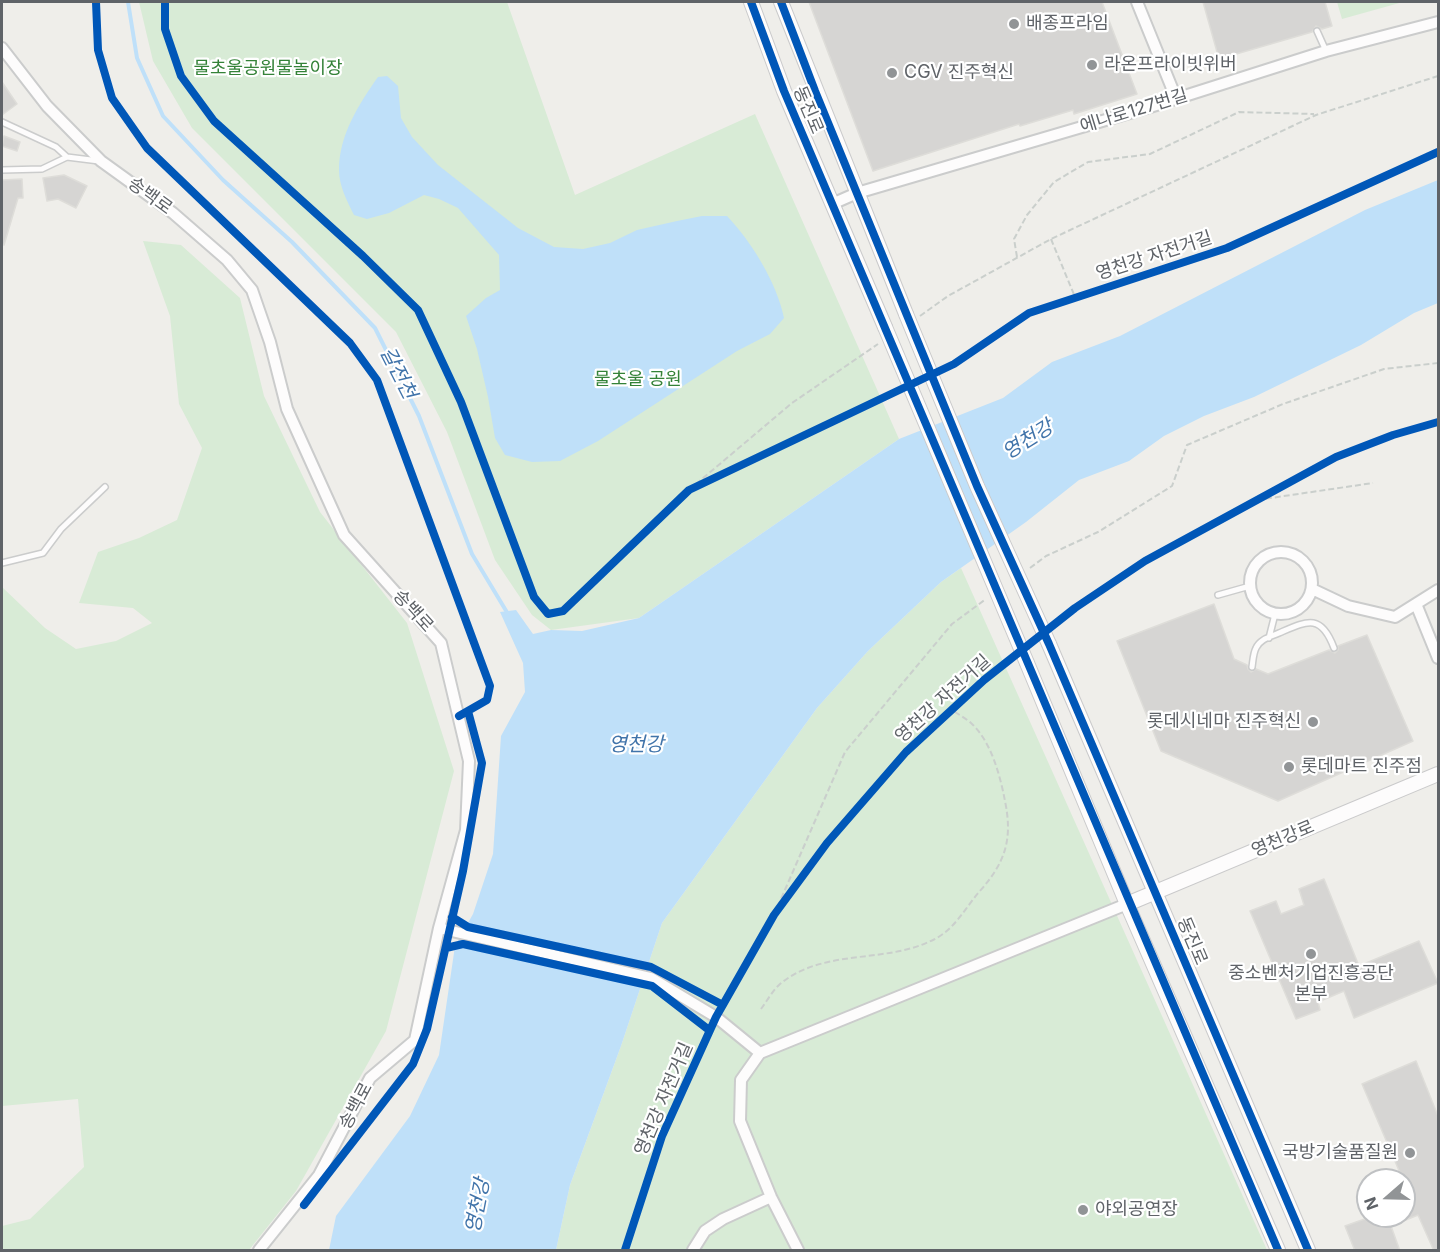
<!DOCTYPE html>
<html>
<head>
<meta charset="utf-8">
<style>
	body { margin:0 }
	#map { position:relative; width:1440px; height:1252px; overflow:hidden; background:#efeeea; font-family:Inter,sans-serif }
	canvas { display:block }
	.frame { position:absolute; inset:0; border:3px solid #5f6368; pointer-events:none }
	.north { position:absolute; left:1356px; top:1168px; width:60px; height:60px; box-sizing:border-box; background:#fff; border:2px solid #bfc1c3; border-radius:50%; rotate:250deg; font-size:16px; font-weight:700; line-height:24px; text-align:center; color:#5f6368 }
	.north::after { content:''; display:block; margin:auto; width:21px; height:27px; background:#919496; clip-path:polygon(50% 0,100% 100%,50% 72%,0 100%) }
</style>
</head>
<body>
<div id="map">
<canvas width="1440" height="1252"></canvas>
<div class="frame"></div>
<div class="north">N</div>
</div>
<script>
const ctx = document.querySelector('canvas').getContext('2d');
ctx.lineJoin = 'round';
function fill(path, color) {
  ctx.fillStyle = color;
  ctx.fill(path, 'evenodd');
}
function strokePath(path, color, width, dash) {
  ctx.strokeStyle = color;
  ctx.lineWidth = width;
  ctx.lineCap = dash ? 'butt' : 'round';
  ctx.setLineDash(dash || []);
  ctx.stroke(path);
}
function label(font, color, halo, rows, align = 'center') {
  ctx.font = font + ' Inter,"Noto Sans KR",sans-serif';
  ctx.lineWidth = 4.5;
  ctx.setLineDash([]);
  ctx.textBaseline = 'middle';
  ctx.strokeStyle = halo;
  ctx.fillStyle = color;
  for (const [text, x, y, turn = 0] of rows) {
    ctx.save();
    ctx.translate(x, y);
    ctx.rotate((+turn || 0) * Math.PI / 180);
    ctx.textAlign = isNaN(turn) ? turn : align;
    if (halo) ctx.strokeText(text, 0, 0);
    ctx.fillText(text, 0, 0);
    ctx.restore();
  }
}
fill(new Path2D(`
	M139,2H507L575,195L755,114L899,439L639,618L551,630L532,615L495,560L447,432L396,332L192,128L153,61Z
	M1337,2H1403L1342,19Z
	M143,241L181,245L240,298L264,396L320,512L407,623L454,771L386,1031L296,1191L249,1250H2V1226L30,1219L84,1167L78,1099L2,1106V587L45,628L76,649L116,641L152,623L133,608L79,603L98,552L139,538L177,520L202,448L179,404L170,316Z
	M961,568L1267,1250H556L570,1185L621,1046L662,923L817,708L868,651L941,582Z`), '#d8ebd6');
fill(new Path2D(`
	M387,76L398,86L401,118L412,137L438,165L518,228L554,247L583,249L610,243L637,230L677,221L702,216H727C751,241 777,283 784,318L770,334L737,351L598,441L560,461L532,462L505,455L495,438L488,397L477,349L466,316L486,298L500,290L499,255L458,208L439,199L424,195L389,213L367,219L354,215C347,201 339,186 339,170C339,135 359,104 378,77Z
	M1438,180V303L1414,313L1361,345L1254,397L1204,416L1164,436L1129,461L1079,480L1026,522L941,582L868,651L817,708L662,923L621,1046L570,1185L556,1250H329L336,1216L410,1116L439,1055L455,946L473,914L493,854L501,736L525,692L523,663L500,612L516,610L533,634L551,630L582,631L639,618L899,439L1003,398L1052,362L1120,336L1365,210Z`), '#bfe0f9');
strokePath(new Path2D(`
	M128,2L137,58L163,116L223,180L292,242L375,328L419,416L472,554L508,614`), '#bfe0f9', 4);
const building = new Path2D(`
	M809,2H1102L1137,94L1074,114L1073,110L1020,126L1019,124L873,171Z
	M1203,2H1325L1332,26L1322,29L1316,26L1312,32L1219,59Z
	M2,82L17,104L2,115Z
	M4,136L20,142L17,151L2,146Z
	M64,175L87,186L76,208L58,199L47,201L43,178Z
	M22,179L23,198H18L4,245L2,244V180Z
	M1214,604L1234,659L1247,665L1248,669L1251,672L1256,669L1268,674L1329,650L1335,653L1338,650V646L1367,635L1413,741L1278,801L1161,751L1117,641Z
	M1324,879L1359,966L1419,941L1438,983L1354,1018L1344,991L1318,1002L1320,1010L1296,1019L1250,911L1276,901L1281,914L1304,905L1299,889Z
	M1416,1061L1438,1116V1251H1434L1418,1215L1391,1226L1400,1251H1355L1345,1226L1373,1216H1404V1204L1412,1201L1362,1084Z`);
fill(building, '#d6d5d3');
strokePath(building, '#deddd9', 1.5);
const lane = new Path2D(`
	M1317,31L1326,51
	M2,122L56,147L67,157L99,161
	M2,170L42,169L67,157
	M2,563L43,553L61,529L105,487
	M1218,595L1250,586
	M1269,638L1275,614
	M1252,667C1253,661 1253,654 1256,648C1260,639 1270,637 1279,633C1307,621 1321,613 1334,648`);
const street = new Path2D(`
	M1137,2L1176,98
	M2,48L47,106L101,161L173,213L227,260L252,290L270,342L287,409L344,535L441,643L469,761L466,830L439,928L415,1040L370,1078L319,1175L259,1250
	M832,204L857,193L1150,107L1326,51L1438,22
	M1250 583a31 31 0 1 1 62 0a31 31 0 1 1-62 0Z
	M1312,589L1348,606L1395,617L1438,590
	M1416,604L1438,658
	M439,928L651,978L716,1017L760,1053
	M693,1250L705,1231L723,1219L771,1197
	M798,1250L771,1197L740,1121L741,1080L760,1053L1127,904`);
const secondary = new Path2D(`
	M751,2L784,91L885,327
	M781,2L906,314
	M1049,644L1308,1250
	M1027,663L1127,904L1278,1250
	M1127,904L1438,774`);
strokePath(lane, '#cbcccc', 8);
strokePath(street, '#cbcccc', 14);
strokePath(secondary, '#cacacb', 16);
strokePath(new Path2D(`
	M1051,239L1075,297
	M1017,257L1014,239L1027,215L1054,182L1088,162L1150,154L1239,112L1314,114
	M920,316L948,296L1051,239L1316,115L1438,76
	M689,490L792,403L878,344
	M1257,500L1373,483
	M1030,568L1046,556L1098,532L1172,486L1187,445L1283,404L1384,369L1438,363
	M774,915L845,752L952,624L986,599
	M761,1009C767,1001 773,990 780,984C826,946 891,966 940,936C956,926 967,906 979,892C1005,863 1013,840 1005,801C1000,775 991,741 971,723C965,718 958,714 952,710`), '#cacfcc', 2, [6, 3]);
strokePath(lane, '#fdfcfc', 5);
strokePath(street, '#fdfcfc', 10);
strokePath(secondary, '#fdfcfc', 14);
const secondaryBridge = new Path2D(`
	M906,314L977,486L1049,644
	M885,327L1027,663`);
strokePath(secondaryBridge, '#cacacb', 16, []);
strokePath(secondaryBridge, '#fdfcfc', 14);
strokePath(new Path2D(`
	M96,2L98,50L112,98L147,148L350,343L377,380L490,686L487,700L459,716
	M165,2V29L181,76L214,121L363,256L418,310L461,402L534,597L548,614L563,611L689,490L954,364L1029,313L1227,248L1438,152
	M751,2L784,91C949,477 1110,865 1278,1250
	M781,2L815,91L977,486L1049,644L1308,1250
	M452,917L468,927L651,967L723,1005
	M446,948L463,944L652,986L709,1030
	M304,1205L413,1064L427,1029L463,871L482,763L468,711
	M625,1250L662,1136L716,1017L774,915L827,843L906,752L984,680L1075,608L1145,561L1336,457L1393,435L1438,422`), '#0057b8', 8);
for (const [x, y, r, color] of [
	[1014,24,6,"#919496"],
	[1092,65,6,"#919496"],
	[892,73,6,"#919496"],
	[1313,722,6,"#919496"],
	[1289,767,6,"#919496"],
	[1311,954,6,"#919496"],
	[1410,1153,6,"#919496"],
	[1083,1210,6,"#919496"]
]) {
  const dot = new Path2D();
  dot.arc(x, y, r, 0, 2 * Math.PI);
  ctx.fillStyle = color;
  ctx.fill(dot);
  strokePath(dot, '#fff', 2);
}
label('18px', '#5f6368', '#fff', [
	["배종프라임",1026,24],
	["라온프라이빗위버",1104,65],
	["CGV 진주혁신",904,73],
	["롯데시네마 진주혁신",1301,722,"right"],
	["롯데마트 진주점",1301,767],
	["중소벤처기업진흥공단",1311,974,"center"],
	["본부",1311,995,"center"],
	["국방기술품질원",1398,1153,"right"],
	["야외공연장",1095,1210]
], 'left');
label('18px', '#348238', '#fff', [
	["물초울공원물놀이장",268,69],
	["물초울 공원",638,380]
]);
label('18px', '#5f6368', '#fff', [
	["동진로",808,110,67],
	["에나로127번길",1134,111,-17],
	["송백로",150,196,36],
	["영천강 자전거길",1154,256,-18],
	["송백로",413,611,48],
	["영천강 자전거길",943,699,-42],
	["영천강로",1283,839,-23],
	["동진로",1192,941,67],
	["영천강 자전거길",664,1099,-67],
	["송백로",356,1106,-62]
]);
label('italic 20px', '#4174aa', '#fff', [
	["갈전천",398,373,63],
	["영천강",1028,440,-32],
	["영천강",636,745],
	["영천강",478,1206,-79]
]);
</script>
</body>
</html>
